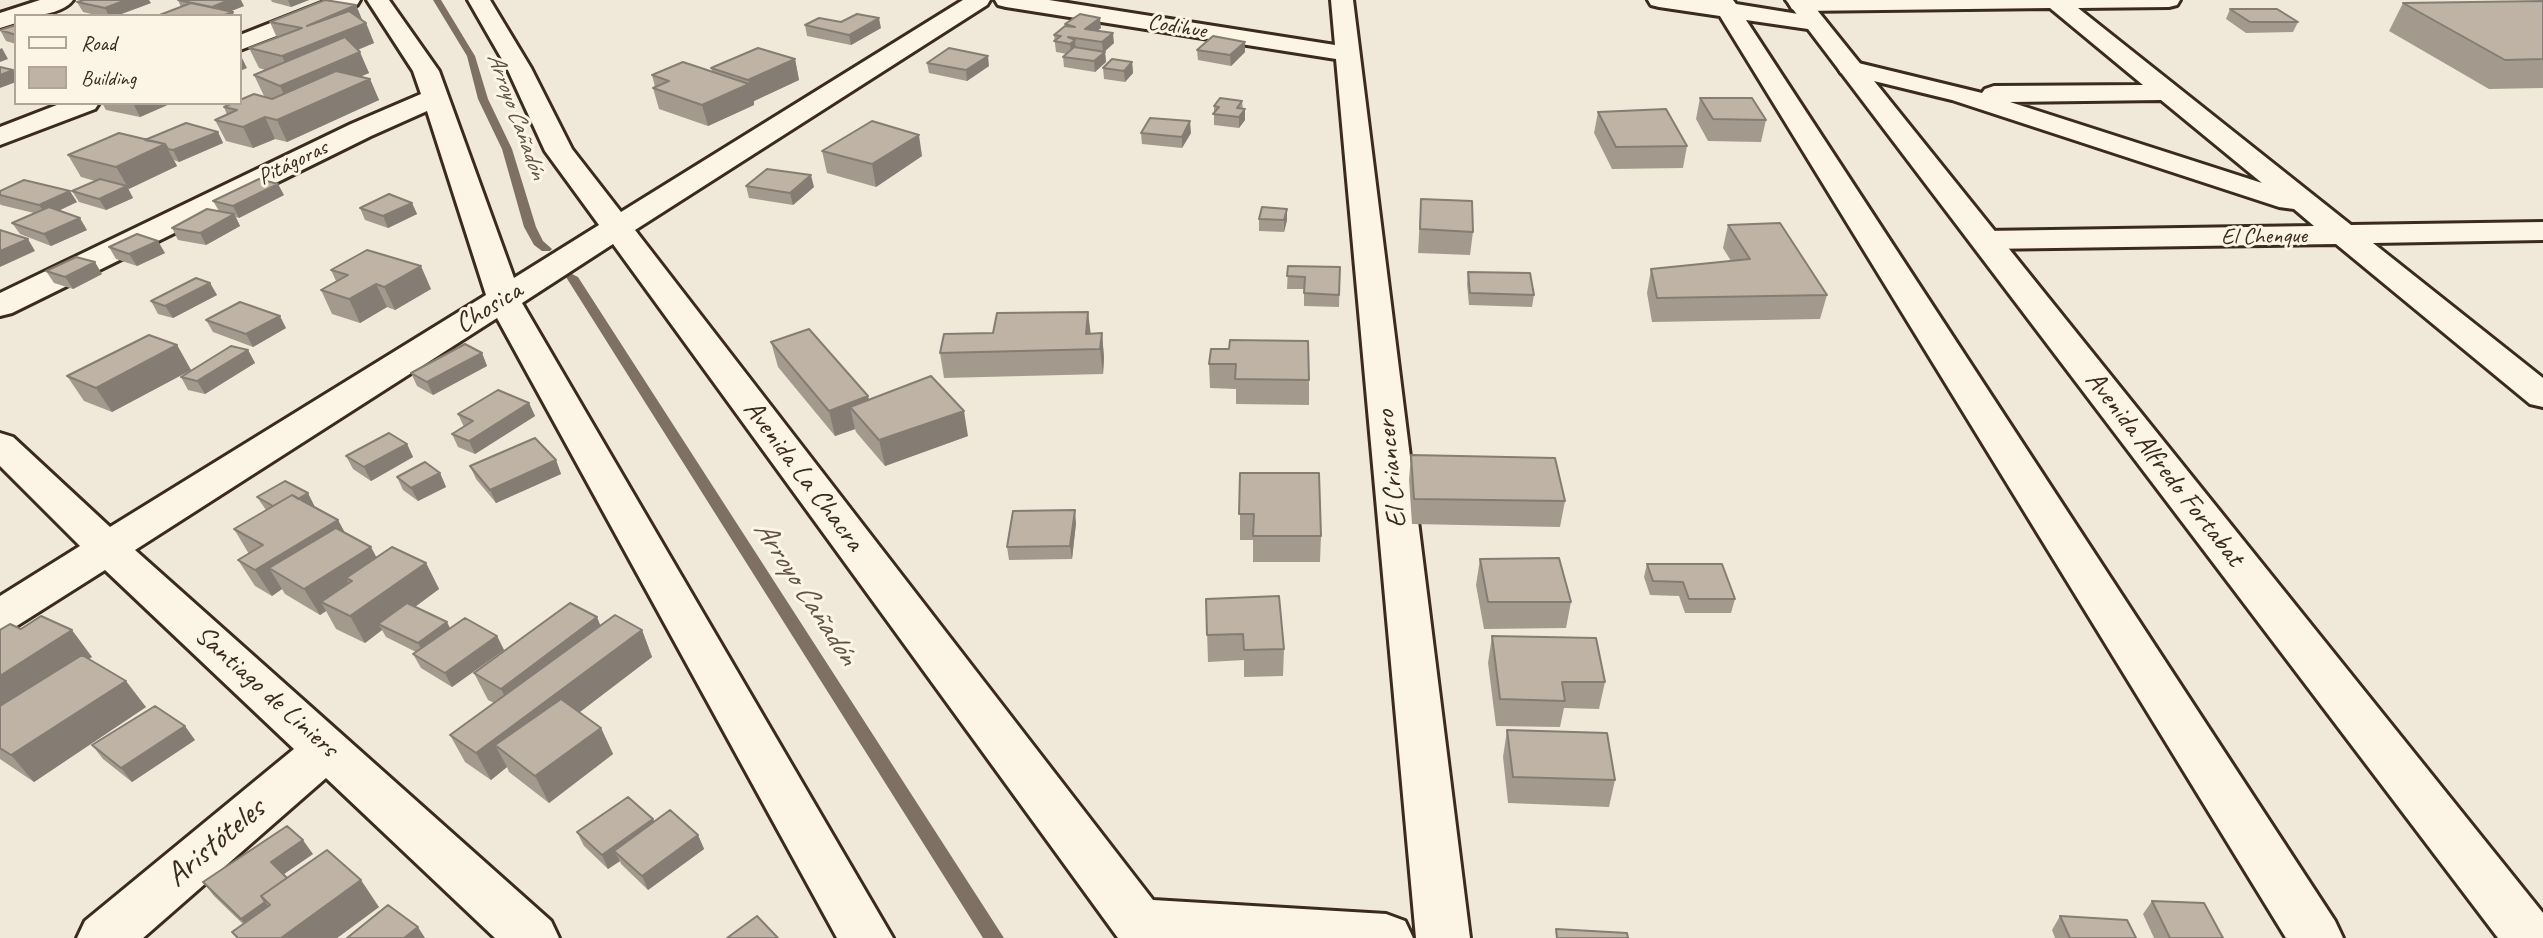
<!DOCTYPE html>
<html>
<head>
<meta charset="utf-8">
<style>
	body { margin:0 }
	#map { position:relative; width:2543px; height:938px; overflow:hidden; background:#f0e9d9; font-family:Caveat,sans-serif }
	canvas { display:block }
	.legend { position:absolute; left:14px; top:14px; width:228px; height:91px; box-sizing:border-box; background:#fcf5e5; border:2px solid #afa495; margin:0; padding:9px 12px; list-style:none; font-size:21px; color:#3b2a1e }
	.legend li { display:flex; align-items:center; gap:14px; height:35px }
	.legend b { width:35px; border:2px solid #afa495 }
</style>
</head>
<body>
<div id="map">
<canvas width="2543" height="938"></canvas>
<ul class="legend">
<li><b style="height:9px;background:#fcf5e5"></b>Road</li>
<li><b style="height:19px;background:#beb3a4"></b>Building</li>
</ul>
</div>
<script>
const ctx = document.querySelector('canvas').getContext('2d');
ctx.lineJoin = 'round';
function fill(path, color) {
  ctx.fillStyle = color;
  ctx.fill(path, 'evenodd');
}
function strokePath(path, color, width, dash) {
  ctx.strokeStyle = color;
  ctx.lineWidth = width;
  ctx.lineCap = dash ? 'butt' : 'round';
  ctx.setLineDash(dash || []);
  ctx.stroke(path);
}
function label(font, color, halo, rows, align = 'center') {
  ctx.font = font + ' Caveat,sans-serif';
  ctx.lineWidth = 6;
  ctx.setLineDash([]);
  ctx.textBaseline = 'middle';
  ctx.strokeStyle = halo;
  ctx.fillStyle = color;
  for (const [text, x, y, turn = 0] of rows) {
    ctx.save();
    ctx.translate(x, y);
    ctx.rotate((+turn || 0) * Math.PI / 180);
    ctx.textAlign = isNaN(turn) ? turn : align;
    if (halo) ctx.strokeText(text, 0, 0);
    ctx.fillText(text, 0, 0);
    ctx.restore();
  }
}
fill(new Path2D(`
	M433,0H441L475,56L488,99L512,149L536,227L543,241L552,249L550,251H542L534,245L524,227L502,149L478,99L467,56Z
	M572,274L578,277L1004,938H983L566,277Z`), '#7e7163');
const minor = new Path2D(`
	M40,0H73C62,15 33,16 16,16V23L0,28V13Z
	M329,0H360L357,5L240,50V35Z
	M367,0H389L439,71L514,278L599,225L545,151L507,68L468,0H490L531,68L572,149L621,212L963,0H990L987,5L635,230L1153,900L1386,914L1405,921L1413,938H1118L613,244L522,303L893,938H837L497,318L135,550L551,921L559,938H495L326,778L143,938H77L85,921L294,749L105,570L15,627L0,631V596L80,546L0,466V433L13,437L110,527L486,295L427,111L371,136L12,313L0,316V293L351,124L421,94L413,71Z
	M995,0H1049L1335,45L1331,0H1353L1470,938H1416L1336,59L1006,7L998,5Z
	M1648,0H1733L1736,4L1823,18L1827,23L1823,28L1815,30L1746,20L2335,921L2343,938H2286L1720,16L1659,7L1651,5Z
	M1791,0H2180L2177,5L2169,7L2078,8L2351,225L2543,222V240L2373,243L2543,378V407L2530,404L2336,244L1985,249L1974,247L1970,240L1974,233L1985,231L2314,226L2294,209L2279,207L1952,100L1841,73L1838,68L1841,63L1850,61L1982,93L1985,89L1994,86L2143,85L2050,8L1800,11L1792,9L1789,4ZM2161,100L2262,183L2010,102Z
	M62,103H99L95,109L0,145V127Z`);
const highway = new Path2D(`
	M1786,0H1809L2543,913V938H2498Z`);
strokePath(minor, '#3b2a1e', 6);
strokePath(highway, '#3b2a1e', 6);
fill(minor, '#fcf5e5');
fill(highway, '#fcf5e5');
fill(new Path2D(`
	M178,0L244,6L230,11L181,7Z
	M271,0H309L291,7L272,2Z
	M2543,1V88L2489,89L2389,31L2403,3Z
	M77,2L151,3L116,16H100L83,12Z
	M356,5L362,21L366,23L374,43L358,50L369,73L359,77L370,79L379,100L287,142L275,139L253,148L226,141L215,120L227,115L224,107L269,98L264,96L254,75L265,70L259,68L249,48L277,38L270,22Z
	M2230,9L2298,22L2293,32L2246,33L2226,19Z
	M841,22L881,28L851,45L807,36L805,25Z
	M1065,24L1101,28L1097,31L1114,43L1104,52H1105L1106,62L1095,72L1064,67L1063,57L1067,54L1056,52L1054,35L1065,26Z
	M16,25V44L6,41L0,30Z
	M1245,42V52L1231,66L1198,60L1197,50Z
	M795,59L799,80L754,101V105L708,126L659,109L653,88L655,87L652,75L712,71L711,68Z
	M1132,62L1133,73L1125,82L1104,79L1103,68Z
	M927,63L989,66L967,81L929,73Z
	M1700,98L1766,120L1761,142L1708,141L1696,119Z
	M1242,101L1243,109L1245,120L1239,128L1214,125V106Z
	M102,103H172L140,117L106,110Z
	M1598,112L1687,146L1683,168L1612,169L1594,133Z
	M218,132L223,143L179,162L174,160L177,166L128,189L133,198L106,210L79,202L72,191L95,181L81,177L68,155L145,140Z
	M1141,133H1191L1182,148L1142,144Z
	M822,151L922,156L876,187L827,173Z
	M746,186L814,187L793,205L749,198Z
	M0,191L77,202L58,211L87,230L51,246L20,234L12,223L34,213L1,205L0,204Z
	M284,195L239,218L236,217L240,226L206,245L178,240L172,228L219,211L213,201Z
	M1421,199L1473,232L1470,255L1418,253Z
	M412,203L417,214L388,228L365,220L360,208Z
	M1287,209V220L1284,232L1259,231V219Z
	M1728,225L1827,295L1820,319L1652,322L1647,293L1651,269L1731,261L1723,248Z
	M109,247L165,253L137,266L116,259Z
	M1288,266L1340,267L1339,307L1304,306V289H1287Z
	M331,270L431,289L395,310L387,307L360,323L332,314L321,290L336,281Z
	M46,271L102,274L73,289L54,283Z
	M1468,272L1534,295L1532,307L1469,305L1467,284Z
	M210,283L217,295L173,318L158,314L151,301Z
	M206,320L286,328L253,347L213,332Z
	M1090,333H1102L1104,358L1103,374L944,378L940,353Z
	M771,342L868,396L869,400L968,436L885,466L856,432L855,429L835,436L778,367Z
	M177,345L191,370L112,412L84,401L67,376Z
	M1211,349L1309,380V405L1236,404V389L1210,388L1209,364Z
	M248,350L255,363L205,394L188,390L181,377Z
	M482,353L487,366L433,395L417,386L411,373Z
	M529,403L535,416L475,454L458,447L452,434L464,427L458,414Z
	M407,444L413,457L371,481L353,469L346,456Z
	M1411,455L1565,501L1560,527L1412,524L1409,480Z
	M556,460L561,474L496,503L476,479L470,466Z
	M440,473L446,487L418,501L403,490L397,477Z
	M1240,473L1321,536L1320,562H1253V540H1240Z
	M257,497L315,507L338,520L345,533L377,558L426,563L439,589L415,607L450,628L497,636L504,650L452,687L421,668L413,654L416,652L386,637L382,630L365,643L336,629L326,611L320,615L285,594L282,589L272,596L255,586L238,560L249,554L234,529L266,510Z
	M1076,523L1072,559L1009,560L1007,547Z
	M1480,559L1571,602L1566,628L1484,629L1476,585Z
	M1647,564L1735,599L1731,613H1685L1679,596L1650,595L1644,577Z
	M1206,599L1284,649L1283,676L1244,677V660L1208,662Z
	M600,626L642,630L652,657L579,712L601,728L613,754L549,803L509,772L507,767L491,780L465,762L450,735L494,703L488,700L474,673Z
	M21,629L92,657L88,659L146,707L34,782L0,759V630Z
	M1492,636L1605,682L1599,709L1564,708L1560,727L1496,726L1488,663Z
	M1507,730L1615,780L1609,807L1508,803L1503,757Z
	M195,740L132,782L103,759L92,745Z
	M653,819L654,822L698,835L704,849L648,890L621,864L620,861L608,869L584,846L577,832Z
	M313,854L284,874L287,878L379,907L337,938H237L232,932L243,924L214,896L203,882Z
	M2152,901L2223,938H2154L2143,914Z
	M2060,916L2136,938H2055L2052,930Z`), '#a39a8d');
fill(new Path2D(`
	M126,0H149L151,3L116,16H109L105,8Z
	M229,0H241L244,6L219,16H216L212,7Z
	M288,0H309L291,7Z
	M356,5L364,24L366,23L374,43L291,76L282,56L307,26Z
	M233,12L234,16H222Z
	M879,18L881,28L851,45L849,35Z
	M1100,18L1101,28L1085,39V29Z
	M1113,33L1114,43L1103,53L1102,42Z
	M1075,40L1076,50L1071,54L1070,44Z
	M1245,42V52L1231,66L1230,55Z
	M2,48L8,59L0,62V49Z
	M360,52L369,73L290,107L280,86Z
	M1105,52L1106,62L1095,72L1094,61Z
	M240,54L247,68L240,71Z
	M988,56L989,66L967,81L966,70Z
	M795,59L799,80L754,101V105L708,126L702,105L749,84L748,80Z
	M1132,62L1133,73L1125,82L1124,71Z
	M13,70L16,74V82L0,88V75Z
	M370,79L379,100L287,142L277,120Z
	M133,103H172L140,117Z
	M1245,109V120L1239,128V117Z
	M265,117L275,139L253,148L243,127Z
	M1190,121L1191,133L1182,148V137Z
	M218,132L223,143L179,162L173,150Z
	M919,135L922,156L876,187L872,164Z
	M165,144L177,166L129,189L116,167Z
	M811,175L814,187L793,205L790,193Z
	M278,184L284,195L239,218L233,206Z
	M127,186L133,198L106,210L99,199Z
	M70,191L77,202L47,216L39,205Z
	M412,203L417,214L388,228L383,216Z
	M1287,209V220L1284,232V220Z
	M234,214L240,226L206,245L200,233Z
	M80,218L87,230L51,246L44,234Z
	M28,239L35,251L0,267V251Z
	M158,241L165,253L137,266L129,254Z
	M95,262L102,274L73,289L65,277Z
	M421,266L431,289L395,310L384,287Z
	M210,283L217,295L173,318L165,306Z
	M376,284L387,307L360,323L349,299Z
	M1088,312L1091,336L1086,334Z
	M280,316L286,328L253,347L246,334Z
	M1102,333L1104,358L1103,374L1100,349Z
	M177,345L191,370L112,412L96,388Z
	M248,350L255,363L205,394L197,381Z
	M482,353L487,366L433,395L427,382Z
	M868,396L874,421L850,407L855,429L835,436L829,411Z
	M529,403L535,416L475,454L469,441Z
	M964,411L968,436L885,466L879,440Z
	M407,444L413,457L371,481L364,467Z
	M556,460L561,474L496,503L490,490Z
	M440,473L446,487L418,501L411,488Z
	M308,493L315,507L288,523L280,509Z
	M1075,510L1076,523L1072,559L1070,546Z
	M338,520L352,546L269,568L282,589L272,596L255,570Z
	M371,547L385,573L352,581L346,578L354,593L321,602L326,611L320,615L304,589Z
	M426,563L439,589L386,628L378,624L382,630L365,643L350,616Z
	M597,617L608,644L515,716L501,689Z
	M447,622L454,636L425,657L418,643Z
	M72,630L92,657L0,717V676Z
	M642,630L652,657L516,761L495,745L507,767L491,780L476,753Z
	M497,636L504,650L452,687L445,673Z
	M126,681L146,707L34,782L11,755Z
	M185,726L195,740L132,782L121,768Z
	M601,728L613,754L549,803L535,776Z
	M653,819L659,832L614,851L620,861L608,869L602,855Z
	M698,835L704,849L648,890L642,876Z
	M303,840L313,854L281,876L271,862Z
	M361,880L379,907L337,938H281Z
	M265,902L276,916L252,933L241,919Z
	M418,927L425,938H404Z`), '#857d73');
const building = new Path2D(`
	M84,0H126L105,8L77,2Z
	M178,0H229L212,7Z
	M325,0L356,5L307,26L349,11L366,23L282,56L249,48L302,28L270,22Z
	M2543,1V59L2505,60L2403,3Z
	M191,3L233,12L222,16H157Z
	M2230,9H2277L2298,22H2250Z
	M857,14L879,18L849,35L805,25L819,18L841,22Z
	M1080,14L1100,18L1085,29L1113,33L1102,42L1068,37L1075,40L1070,44L1054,41L1061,36L1054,35L1065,26L1075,27L1065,24Z
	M16,25V35L0,30Z
	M1213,36L1245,42L1230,55L1197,50Z
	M345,37L360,52L280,86L254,75Z
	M1074,47L1105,52L1094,61L1063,57Z
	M758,48L795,59L748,80L711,68Z
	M949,48L988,56L966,70L927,63Z
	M1112,59L1132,62L1124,71L1103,68Z
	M683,62L749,84L702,105L653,88L669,81L652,75Z
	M0,67L13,70L0,75Z
	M336,71L370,79L277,120L265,117L243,127L215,120L237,110L224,107L233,103H240V100L254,94L272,99Z
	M1220,98L1242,101L1237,108L1245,109L1239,117L1213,114L1219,107L1214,106Z
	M1700,98H1752L1766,120L1713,119Z
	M1666,109L1687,146L1616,147L1598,112Z
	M1150,118L1190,121L1182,137L1141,133Z
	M872,121L919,135L872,164L822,151Z
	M186,123L218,132L173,150L168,149L165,144L145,140Z
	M119,133L165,144L116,167L68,155Z
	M767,169L811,175L790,193L746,186Z
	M100,179L127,186L99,199L72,191Z
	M259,179L278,184L233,206L213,201Z
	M24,180L70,191L39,205L0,195V191Z
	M389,194L412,203L383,216L360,208Z
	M1421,199L1472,201L1473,232L1420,229Z
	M49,207L80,218L44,234L12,223Z
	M1262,207L1287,209L1284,220L1259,219Z
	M207,209L234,214L200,233L172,228Z
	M1780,223L1827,295L1657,298L1651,269L1750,259L1728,225Z
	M0,230L28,239L0,251Z
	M137,234L158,241L129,254L109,247Z
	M367,250L421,266L384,287L376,284L349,299L321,290L348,275L331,270Z
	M76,257L95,262L65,277L46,271Z
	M1288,266L1340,267L1339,295L1304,293L1305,277L1287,276Z
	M1468,272L1530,273L1534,295L1470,293Z
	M196,278L210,283L165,306L151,301Z
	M240,302L280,316L246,334L206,320Z
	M1088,312L1086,334L1102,333L1100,349L940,353L944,334L993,333L997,313Z
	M809,329L868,396L829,411L771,342Z
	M149,335L177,345L96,388L67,376Z
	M1230,340L1308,341L1309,380L1235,379L1236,364H1209L1211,349H1229Z
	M465,344L482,353L427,382L411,373Z
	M231,346L248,350L197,381L181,377Z
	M931,376L964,411L879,440L850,407Z
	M498,390L529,403L469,441L452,434L473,421L458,414Z
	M389,433L407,444L364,467L346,456Z
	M535,438L556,460L490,490L470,466Z
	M1411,455L1555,458L1565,501L1414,499Z
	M425,462L440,473L411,488L397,477Z
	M1240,473H1319L1321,536H1253L1254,514H1239Z
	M285,481L308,493L298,499L292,495L273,506L257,497Z
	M292,495L338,520L255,570L238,560L263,545L234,529Z
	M1075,510L1070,546L1007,547L1013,511Z
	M336,528L371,547L304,589L269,568Z
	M392,547L426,563L350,616L321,602L352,581L346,578Z
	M1559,558L1571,602H1488L1480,559Z
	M1647,564H1722L1735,599H1689L1683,582L1653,581Z
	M1279,596L1284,649L1244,650L1243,634L1207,635L1206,599Z
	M407,603L447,622L418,643L378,624Z
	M570,603L597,617L501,689L474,673Z
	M615,615L642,630L476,753L450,735Z
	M41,616L72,630L0,676V630L10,624L21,629Z
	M465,618L497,636L445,673L413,654Z
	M1492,636L1596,638L1605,682H1562L1565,701L1500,699Z
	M82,655L126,681L11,755L0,748V706Z
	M561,699L601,728L535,776L495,745Z
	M155,706L185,726L121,768L92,745Z
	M1507,730L1607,733L1615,780L1513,777Z
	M628,797L653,819L602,855L577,832Z
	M670,810L698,835L642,876L614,851Z
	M287,826L303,840L271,862L287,878L261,896L265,902L241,919L203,882Z
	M327,850L361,880L281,938H238L232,932L270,905L261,896Z
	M2152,901L2204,903L2223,938H2170Z
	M388,905L418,927L404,938H347Z
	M757,916L778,938H727Z
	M2060,916L2127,920L2136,938H2070Z
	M1556,929L1627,933L1628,938H1557Z`);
fill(building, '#beb3a4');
strokePath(building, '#857d73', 2);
label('23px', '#3b2a1e', '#fcf5e5', [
	["Codihue",1177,27,9],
	["Pitágoras",293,163,-26],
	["El Chenque",2264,237,-1]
]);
label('italic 24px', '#625346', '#fcf5e5', [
	["Arroyo Cañadón",516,116,70]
]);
label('28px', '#3b2a1e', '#fcf5e5', [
	["Chosica",489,308,-32],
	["El Criancero",1392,469,-96],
	["Avenida Alfredo Fortabat",2164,469,52],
	["Avenida La Chacra",803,476,53],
	["Santiago de Liniers",266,692,42]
]);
label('italic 30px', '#625346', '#fcf5e5', [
	["Arroyo Cañadón",805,593,57]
]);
label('33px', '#3b2a1e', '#fcf5e5', [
	["Aristóteles",216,843,-40]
]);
</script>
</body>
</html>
